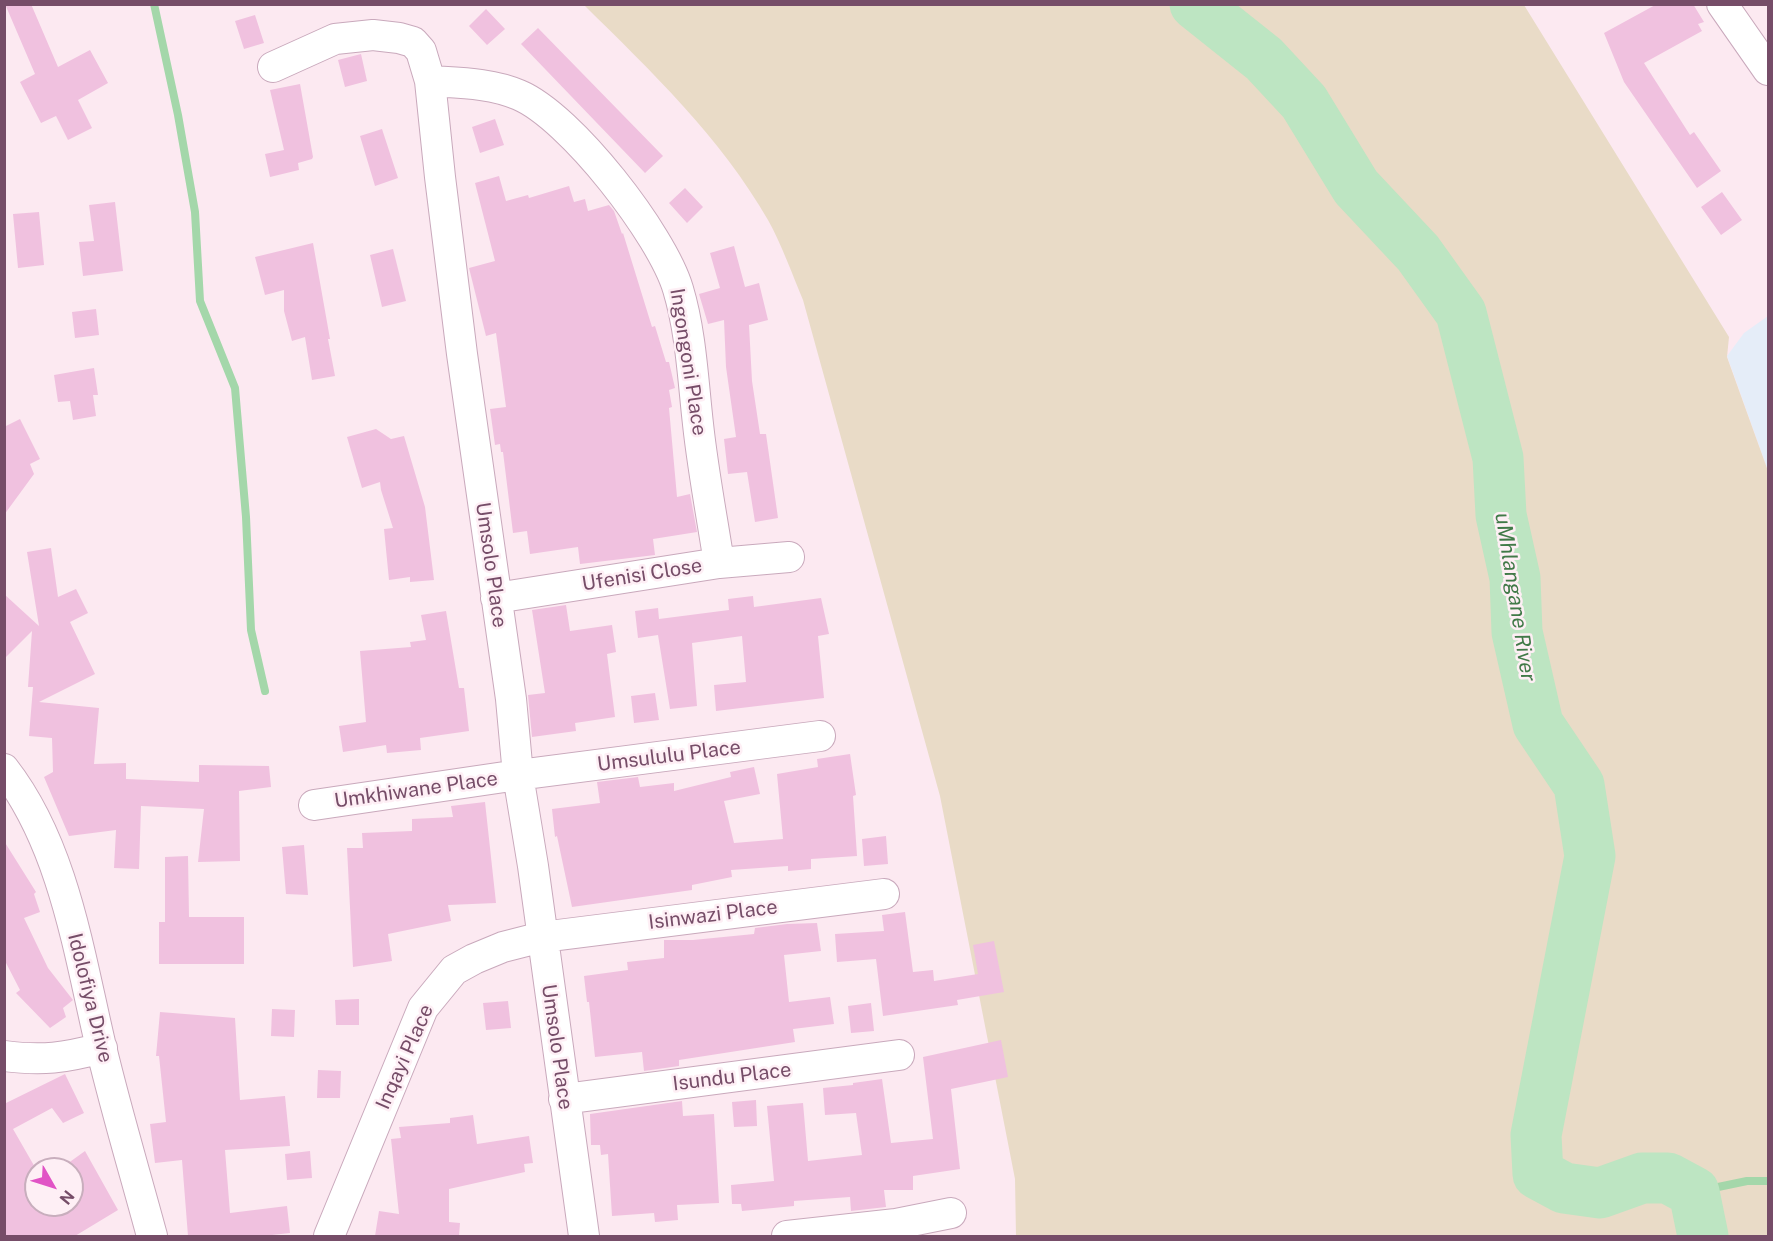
<!DOCTYPE html>
<html>
<head>
<meta charset="utf-8">
<style>
	body { margin:0 }
	#map { position:relative; width:1773px; height:1241px; overflow:hidden; background:#fce9f1; font-family:"Public Sans",sans-serif }
	canvas { display:block }
	.frame { position:absolute; inset:0; border:6px solid #764d68; pointer-events:none }
	.north { position:absolute; left:24px; top:1157px; width:60px; height:60px; box-sizing:border-box; background:#feeff5; border:2px solid #c8aebd; border-radius:50%; rotate:129deg; font-size:16px; font-weight:700; line-height:24px; text-align:center; color:#764d68 }
	.north::after { content:''; display:block; margin:auto; width:21px; height:27px; background:#e153c5; clip-path:polygon(50% 0,100% 100%,50% 72%,0 100%) }
</style>
</head>
<body>
<div id="map">
<canvas width="1773" height="1241"></canvas>
<div class="frame"></div>
<div class="north">N</div>
</div>
<script>
const ctx = document.querySelector('canvas').getContext('2d');
ctx.lineJoin = 'round';
function fill(path, color) {
  ctx.fillStyle = color;
  ctx.fill(path, 'evenodd');
}
function strokePath(path, color, width, dash) {
  ctx.strokeStyle = color;
  ctx.lineWidth = width;
  ctx.lineCap = dash ? 'butt' : 'round';
  ctx.setLineDash(dash || []);
  ctx.stroke(path);
}
function label(font, color, halo, rows, align = 'center') {
  ctx.font = font + ' "Public Sans",sans-serif';
  ctx.lineWidth = 5;
  ctx.setLineDash([]);
  ctx.textBaseline = 'middle';
  ctx.strokeStyle = halo;
  ctx.fillStyle = color;
  for (const [text, x, y, turn = 0] of rows) {
    ctx.save();
    ctx.translate(x, y);
    ctx.rotate((+turn || 0) * Math.PI / 180);
    ctx.textAlign = isNaN(turn) ? turn : align;
    if (halo) ctx.strokeText(text, 0, 0);
    ctx.fillText(text, 0, 0);
    ctx.restore();
  }
}
fill(new Path2D(`
	M1768,316V471L1727,356L1744,333Z`), '#e5edf8');
fill(new Path2D(`
	M584,5H1524L1729,337L1727,357L1768,471V1236H1016L1015,1179L940,796L803,300C792,274 782,245 768,220C721,138 651,71 584,5Z`), '#e9dbc7');
strokePath(new Path2D(`
	M154,4L178,115L195,212L200,301L235,388L246,517L251,630L265,691
	M1694,1192L1747,1181H1768`), '#a4d7aa', 8);
strokePath(new Path2D(`
	M1195,4L1264,59L1304,102L1356,187L1418,253L1461,313L1498,458L1501,515L1515,578L1517,632L1538,724L1579,785L1590,856L1536,1135L1538,1174L1564,1188L1600,1193L1642,1178H1668L1694,1192L1703,1236`), '#bde5c2', 51);
fill(new Path2D(`
	M5,4H31L58,67L90,50L108,83L78,100L92,128L68,140L56,116L41,123L20,82L35,74Z
	M1657,4H1693L1704,22L1698,24L1702,31L1644,63L1690,135L1694,132L1721,171L1697,188L1624,82L1604,33Z
	M486,9L505,29L487,45L469,26Z
	M255,15L264,43L244,49L235,21Z
	M538,28L663,156L645,173L521,44Z
	M361,54L367,81L345,87L338,60Z
	M300,84L313,157L312,159L298,163L299,170L270,177L265,154L284,150L270,90Z
	M495,119L504,145L480,153L472,127Z
	M382,129L398,178L375,186L360,136Z
	M499,176L506,201L528,195L529,198L569,186L574,202L585,199L588,211L609,205L614,211L622,234L623,233L652,327L655,326L666,362H669L675,388L669,390L672,407L669,408L677,497L690,494L697,532L653,539L655,555L580,564L578,547L530,554L527,531L513,533L503,452H501L500,444L495,445L490,409L506,407L496,333L486,336L469,268L495,261L475,183Z
	M685,188L703,207L687,223L669,203Z
	M1722,192L1742,220L1721,235L1701,207Z
	M115,202L123,271L83,276L79,242L94,241L89,205Z
	M39,212L44,265L18,268L13,214Z
	M313,243L330,339H328L335,376L312,380L305,337L292,341L284,311V290L265,295L255,257Z
	M734,246L745,287L759,283L768,320L749,325L752,381L760,434H766L778,518L755,522L747,472L728,474L724,439L736,437L726,367L724,320L708,324L699,294L720,288L710,253Z
	M393,249L406,301L382,307L370,255Z
	M96,309L99,335L75,338L72,312Z
	M94,368L98,395H93L96,416L73,420L70,401L58,402L54,375Z
	M20,419L40,459L30,464L34,474L4,515V427Z
	M376,429L391,439L404,436L425,507L434,580L410,582V577L389,580L384,529L393,528L381,490L380,482L362,488L347,437Z
	M51,548L58,597L76,589L88,613L70,622L95,674L39,702L99,708L94,764L126,763V779L199,782V765L269,766L271,787L239,791L240,861L198,862L204,809L141,806L139,869L114,868L116,830L69,836L44,777L53,772L52,738L29,736L33,687H28L32,631L4,659V594L39,626L27,552Z
	M753,596L754,607L821,598L829,634L818,636L824,698L716,711L714,685L746,682L742,636L692,643L697,706L670,709L658,635L638,638L635,611L658,608L659,619L729,610L728,599Z
	M566,605L570,631L612,625L616,652L607,654L615,717L575,723L576,731L532,737L528,695L545,693L532,610Z
	M446,611L459,688H464L469,731L420,738L421,750L387,753L386,745L343,752L339,726L366,722L360,651L411,647L410,642L426,640L421,615Z
	M655,693L659,720L634,723L631,696Z
	M850,754L856,795L853,796L857,856L811,859V869L788,871V866L731,870L732,877L692,885V890L572,907L557,836L555,837L552,809L600,803L597,782L638,777L640,787L674,783V791L731,777L730,772L754,767L760,794L724,801L734,843L783,839L777,774L818,767L817,759Z
	M485,802L496,903L448,905L451,921L388,934L392,961L353,967L347,848H363L362,833L412,831V819L453,817L451,806Z
	M886,836L888,864L864,866L862,839Z
	M4,841L36,892L34,894L40,912L24,918L48,968L73,1000L63,1008L66,1017L50,1028L16,993L20,990L4,959Z
	M304,845L308,895L286,894L282,847Z
	M188,856L189,917H244V964H159V922H165V857Z
	M905,912L913,972L933,970L934,981L978,974L973,945L994,941L1004,992L957,1000L958,1005L883,1016L876,959L837,962L835,934L884,931L882,915Z
	M817,923L821,951L784,955L789,1002L830,997L834,1024L793,1029L795,1042L679,1060V1066L644,1071L642,1052L595,1057L589,1002H587L584,976L628,970L627,962L664,958V940H693L754,934L755,928L787,924Z
	M359,999V1025H336L335,1000Z
	M508,1001L511,1028L486,1030L483,1003Z
	M871,1003L874,1031L851,1033L848,1006Z
	M272,1009L295,1010L294,1037L271,1036Z
	M160,1012L235,1018L240,1100L285,1096L290,1146L225,1150L230,1213L287,1206L290,1233L263,1236H188L182,1160L155,1163L150,1124L166,1122L159,1056H156Z
	M1001,1040L1008,1077L951,1089L960,1169L913,1176V1190H884L886,1207L851,1211L850,1197L794,1201V1206L742,1211L741,1204H732L731,1185L774,1181L767,1106L803,1103L808,1161L862,1155L856,1113L825,1115L823,1088L853,1085V1083L882,1079L891,1143L933,1139L923,1057Z
	M318,1070L341,1071L340,1098H317Z
	M65,1074L84,1113L63,1123L52,1108L13,1129L36,1169V1205H72V1169H60L85,1151L118,1210L75,1236H4V1104Z
	M756,1100L757,1126L734,1127L732,1102Z
	M682,1101L683,1116L714,1114L719,1203L677,1205L678,1220L655,1222L654,1213L612,1216L608,1154L601,1155L600,1145H591L590,1114Z
	M473,1115L477,1144L529,1136L533,1163L524,1164L525,1172L449,1189V1222L460,1223L459,1236H375L379,1211L399,1214L391,1139L401,1138L399,1127L450,1123V1118Z
	M310,1151L312,1178L287,1180L285,1154Z`), '#f0c1df');
const street = new Path2D(`
	M1722,4L1768,70
	M273,67L335,39L373,35L399,38L413,42L421,51L430,81L440,177L462,354L511,699L518,775L533,866L584,1236
	M430,81C460,83 491,83 519,95C571,117 662,235 678,289C691,332 693,380 698,424C703,471 712,517 719,563
	M496,598L719,563L789,557
	M4,769C64,846 79,954 101,1047C116,1110 135,1173 152,1236
	M314,805L518,775L820,736
	M4,1056C43,1061 64,1058 102,1048
	M564,1099L899,1055
	M329,1236L423,1008L454,970L474,959L503,947L542,937L884,894
	M787,1236L896,1224L951,1213`);
strokePath(street, '#c9a9bc', 32);
strokePath(street, '#fff', 30);
label('20px', '#764d68', '#feeff5', [
	["Ingongoni Place",688,362,81],
	["Umsolo Place",491,565,82],
	["Ufenisi Close",642,575,-9],
	["Umsululu Place",669,756,-7],
	["Umkhiwane Place",416,790,-8],
	["Isinwazi Place",713,915,-7],
	["Idolofiya Drive",90,998,76],
	["Umsolo Place",557,1047,82],
	["Inqayi Place",405,1057,-66],
	["Isundu Place",732,1077,-7]
]);
label('italic 21px', '#417a48', '#feeff5', [
	["uMhlangane River",1515,597,81]
]);
</script>
</body>
</html>
